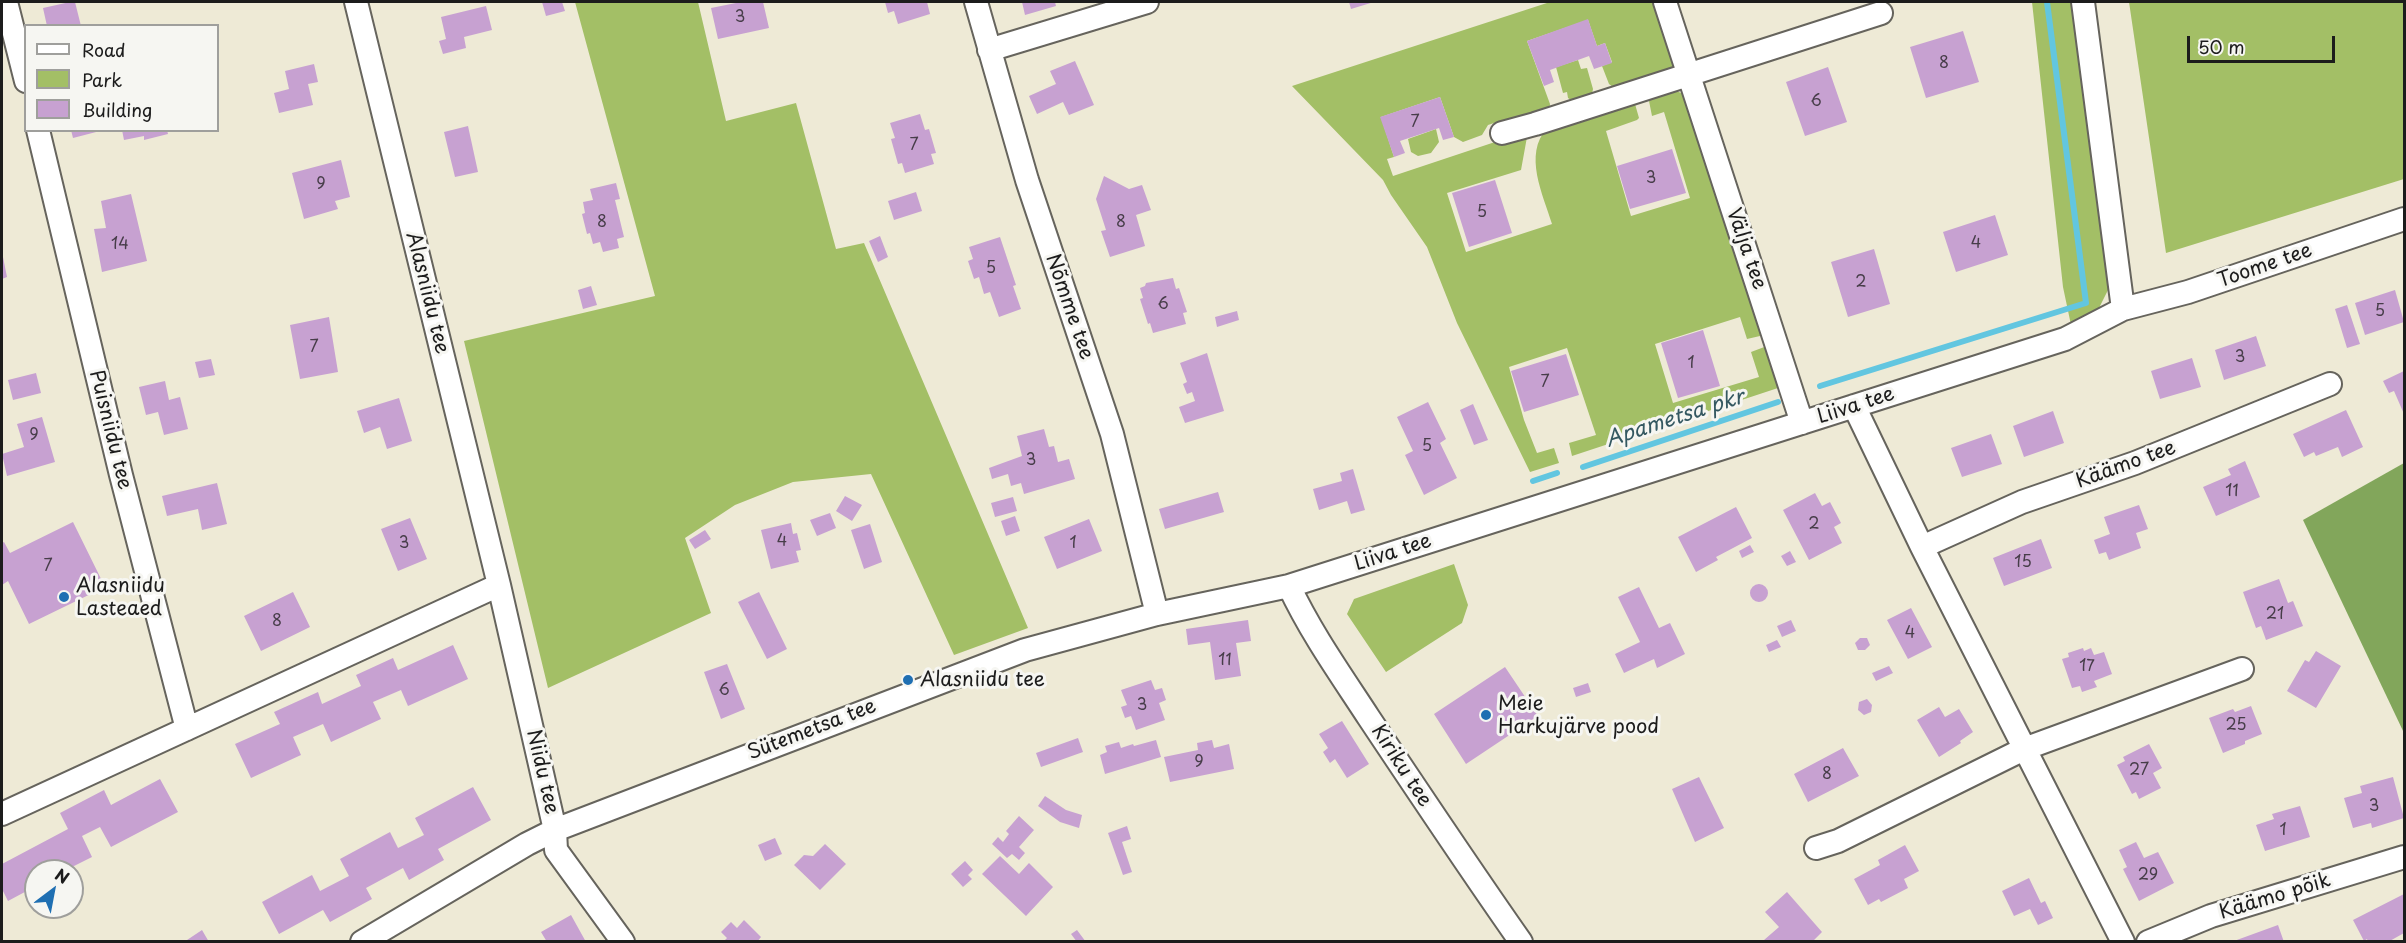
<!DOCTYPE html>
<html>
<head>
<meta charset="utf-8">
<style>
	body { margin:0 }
	#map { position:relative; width:2406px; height:943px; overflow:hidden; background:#eeead6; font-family:"Playpen Sans",sans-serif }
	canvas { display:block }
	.frame { position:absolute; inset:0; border:3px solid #1c1c1c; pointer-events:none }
	.legend { position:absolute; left:24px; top:24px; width:195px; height:108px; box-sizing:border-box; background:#f6f6f2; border:2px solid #9f9f9c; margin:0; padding:8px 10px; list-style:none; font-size:18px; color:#1c1c1c }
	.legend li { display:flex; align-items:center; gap:12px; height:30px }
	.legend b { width:30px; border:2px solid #9f9f9c }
	.north { position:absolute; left:24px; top:859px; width:60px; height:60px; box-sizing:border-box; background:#f6f6f2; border:2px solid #9f9f9c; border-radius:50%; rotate:32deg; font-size:16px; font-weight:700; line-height:24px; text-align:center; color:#1c1c1c }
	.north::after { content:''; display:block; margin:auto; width:21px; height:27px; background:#1f6fb2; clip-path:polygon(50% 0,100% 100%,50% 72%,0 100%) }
	.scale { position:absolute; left:2187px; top:36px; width:148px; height:27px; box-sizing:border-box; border:3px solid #1c1c1c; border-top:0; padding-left:8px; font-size:18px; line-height:21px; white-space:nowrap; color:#1c1c1c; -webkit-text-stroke:4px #f6f6f2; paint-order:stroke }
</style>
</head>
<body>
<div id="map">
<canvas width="2406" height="943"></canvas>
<div class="frame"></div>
<ul class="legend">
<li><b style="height:8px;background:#fff"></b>Road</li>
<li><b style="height:16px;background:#a3bf66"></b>Park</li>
<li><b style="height:16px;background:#c7a1d1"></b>Building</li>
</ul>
<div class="north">N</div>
<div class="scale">50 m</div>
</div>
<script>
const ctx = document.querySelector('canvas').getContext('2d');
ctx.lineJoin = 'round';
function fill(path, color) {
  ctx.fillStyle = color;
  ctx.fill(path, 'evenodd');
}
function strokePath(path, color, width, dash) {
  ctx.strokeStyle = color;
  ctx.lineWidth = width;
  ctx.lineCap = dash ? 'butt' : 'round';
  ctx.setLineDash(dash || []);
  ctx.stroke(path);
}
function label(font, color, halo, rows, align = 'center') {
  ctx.font = font + ' "Playpen Sans",sans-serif';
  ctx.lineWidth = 6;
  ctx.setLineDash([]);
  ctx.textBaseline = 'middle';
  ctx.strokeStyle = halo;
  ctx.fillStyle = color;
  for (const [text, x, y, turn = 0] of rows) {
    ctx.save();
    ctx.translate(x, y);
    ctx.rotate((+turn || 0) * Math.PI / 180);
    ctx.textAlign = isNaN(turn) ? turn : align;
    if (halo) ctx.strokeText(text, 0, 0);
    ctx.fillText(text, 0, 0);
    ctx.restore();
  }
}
fill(new Path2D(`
	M575,2H698L726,121L796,103L836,249L864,243L1028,628L954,655L871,474L793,482L735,505L685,538L711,613L548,688L464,341L655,296Z
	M1550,2H1658L1679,62L1675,72L1617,90L1609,84L1602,66L1612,62L1605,43L1597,46L1588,20L1527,41L1550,104L1549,111L1500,128L1497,122L1488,125L1482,135L1463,142L1454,137L1440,97L1381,117L1394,157L1387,159L1393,176L1504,139L1527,137L1521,170L1447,193L1466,252L1552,224C1543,194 1523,155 1547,128L1635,104L1639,118L1637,120L1606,131L1631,216L1690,198L1664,112L1652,116L1649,101L1651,96L1674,90L1686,95L1763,330L1760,336L1747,339L1740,317L1655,344L1673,403L1759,377L1751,352L1767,346L1781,387L1572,456L1569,443L1596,435L1567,348L1509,367L1524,420L1537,453L1554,448L1559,463L1530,472L1457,323L1427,247L1391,195L1383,180L1292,86Z
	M2032,2H2072L2109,288L2096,314L2071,325L2063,287Z
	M2129,2H2404V179L2166,253Z
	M1578,60L1581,69L1587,68L1593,89L1591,99L1577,104L1568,98L1567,92L1563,93L1556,67Z
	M1436,129L1439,142L1431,153L1418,156L1411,152L1408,139Z
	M1454,564L1468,605L1462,623L1386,672L1347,614L1354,599Z`), '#a3bf66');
fill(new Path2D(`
	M2404,463V733L2303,520Z`), '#82a65b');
strokePath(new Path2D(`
	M1820,386L2086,303L2047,2
	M1583,467L1778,402
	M1533,481L1557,473`), '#62c6e0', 6);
fill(new Path2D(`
	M70,2H75L81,26H47L43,8Z
	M542,2H562L565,11L546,16Z
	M741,2H763L769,28L718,39L711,8Z
	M885,2H927L930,14L898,24L894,11L888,13Z
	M1022,2H1055L1056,6L1025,15Z
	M1349,2H1374L1351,9Z
	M486,6L492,30L464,37L466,48L443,54L439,41L446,39L441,17Z
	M1588,19L1597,46L1605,43L1612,63L1594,69L1589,56L1550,70L1554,82L1544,86L1527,41Z
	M1963,31L1979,82L1926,98L1910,47Z
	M1075,61L1094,105L1069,115L1063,102L1037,114L1029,96L1056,84L1050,71Z
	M314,64L318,82L308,84L313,105L279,113L274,93L289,89L285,71Z
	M1828,67L1847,122L1805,136L1786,82Z
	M1440,97L1454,137L1443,140L1439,128L1400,141L1405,153L1394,157L1380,117Z
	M920,114L925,130L929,129L936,153L931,154L934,164L905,173L902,163L898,164L891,139L895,138L890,123Z
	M468,126L478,172L455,177L444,132Z
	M71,130H100V131L73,138Z
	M122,130H167L168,134L144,140V136L124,140Z
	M1672,149L1686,193L1630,209L1617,166Z
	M341,160L350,197L335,201L338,209L304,219L292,173Z
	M1104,176L1129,189L1142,185L1151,210L1136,215L1145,246L1110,257L1101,231L1106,230L1096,199Z
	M1495,180L1512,233L1469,247L1452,193Z
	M616,183L620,199L615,200L624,237L617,239L619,248L603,252L600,242L593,244L590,233L587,234L582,214L585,213L583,202L593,200L590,189Z
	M916,192L922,211L894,220L888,201Z
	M131,194L147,261L102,272L94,229L106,228L101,201Z
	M1995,215L2008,255L1956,272L1943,232Z
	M880,236L888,257L878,262L869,241Z
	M1000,237L1016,285L1013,286L1021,309L999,317L990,292L984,294L979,277L974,279L968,261L973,259L969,247Z
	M1874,249L1890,304L1848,317L1831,262Z
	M2,252L7,277L2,279Z
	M1173,278L1176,289L1179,288L1187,312L1183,313L1186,324L1153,333L1150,323L1148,324L1140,299L1143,298L1140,288L1145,286L1146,283Z
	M591,286L597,305L583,309L578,290Z
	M2395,290L2404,322L2365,335L2355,303Z
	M2347,305L2360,344L2347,348L2335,309Z
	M1237,311L1239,320L1217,327L1215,317Z
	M329,317L338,372L300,379L290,325Z
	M1703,330L1720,386L1678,398L1661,343Z
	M2256,336L2266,366L2224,380L2215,350Z
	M1207,353L1224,411L1185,423L1179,407L1195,401L1192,392L1187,394L1183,384L1187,382L1180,363Z
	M1566,354L1579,395L1524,412L1511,371Z
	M2192,358L2201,387L2160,399L2151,371Z
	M211,359L215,375L199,378L195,362Z
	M2404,371V414L2394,391L2389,393L2383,381Z
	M36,373L41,393L13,400L8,380Z
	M165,381L169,400L180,397L188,429L164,435L158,412L146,415L139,387Z
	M399,398L412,441L387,449L380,427L364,433L357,411Z
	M1428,402L1446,439L1440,443L1457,478L1424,495L1405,455L1413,451L1397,417Z
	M1473,404L1488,440L1474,445L1460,410Z
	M2346,410L2363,447L2342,457L2338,447L2316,456L2314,452L2304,457L2293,434Z
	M2053,411L2064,443L2024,457L2013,426Z
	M42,417L55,462L7,476L2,454L24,447L17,424Z
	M1044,429L1049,447L1054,446L1058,462L1069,459L1075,479L1024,494L1021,483L1011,486L1008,474L992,479L989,468L1022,456L1017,436Z
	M1991,434L2002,464L1962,477L1951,448Z
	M2245,461L2260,497L2216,516L2203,487L2231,475L2228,469Z
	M1353,469L1365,510L1351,514L1347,501L1319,510L1313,489L1342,481L1340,473Z
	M217,483L227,524L202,530L198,509L167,516L162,496Z
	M1218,492L1224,512L1165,529L1159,509Z
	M1815,493L1822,506L1830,502L1841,523L1834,527L1842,543L1809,560L1783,510Z
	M845,496L862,505L852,521L836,511Z
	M1013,497L1017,511L995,517L991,503Z
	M2139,505L2148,529L2136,533L2141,548L2109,560L2106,552L2099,554L2094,540L2110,534L2104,517Z
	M1736,507L1752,538L1716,557L1718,560L1696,572L1678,537Z
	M830,513L836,528L817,536L810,520Z
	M1015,516L1020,531L1006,536L1001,521Z
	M410,518L427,559L398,571L381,529Z
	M1089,519L1102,551L1057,569L1044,537Z
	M73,522L105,587L29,624L8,581L2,585V543L4,542L10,553Z
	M791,523L793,534L797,533L801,550L796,551L799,562L771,569L761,530Z
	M870,524L882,562L864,569L851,530Z
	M705,530L711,539L695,549L689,540Z
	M2041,539L2052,568L2004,586L1993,558Z
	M1750,545L1754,552L1742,558L1739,551Z
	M1790,551L1796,562L1787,566L1781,556Z
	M2279,579L2288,603L2293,601L2303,626L2266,640L2261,626L2256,628L2243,592Z
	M1750 593a9 9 0 1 1 18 0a9 9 0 1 1-18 0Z
	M1639,587L1659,628L1670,623L1685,654L1657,668L1654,659L1624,673L1615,654L1640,642L1618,597Z
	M293,592L310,627L261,651L244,616Z
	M759,592L787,649L767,659L738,602Z
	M1911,608L1932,647L1908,659L1887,620Z
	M1248,620L1251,641L1236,643L1241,676L1215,680L1210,642L1188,645L1186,629Z
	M1791,620L1796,631L1782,637L1777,626Z
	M1860,638H1867L1870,645L1865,650H1858L1855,643Z
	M1777,640L1781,647L1769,652L1766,645Z
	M453,645L468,679L408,706L401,690L373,702L381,719L331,742L323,724L293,737L301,755L251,778L235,744L280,724L274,712L318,692L322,704L361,686L356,675L393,658L398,670Z
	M2083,648L2084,651L2091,648L2094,655L2104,652L2112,674L2094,681L2097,687L2082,692L2080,686L2072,688L2062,659L2069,657L2068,653Z
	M2316,651L2341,666L2316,708L2287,691L2305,660L2309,662Z
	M727,664L745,709L721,719L704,672Z
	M1889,666L1893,673L1876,681L1872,673Z
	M1505,667L1538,716L1466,764L1434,714Z
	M1151,680L1155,690L1162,688L1166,700L1159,703L1165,720L1136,730L1131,716L1125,718L1121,707L1127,705L1121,690Z
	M1588,683L1591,692L1576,697L1573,688Z
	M1867,699L1872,705L1871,712L1864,715L1858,710L1859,702Z
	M2251,706L2262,734L2245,741V744L2223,753L2209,718L2233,709L2235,712Z
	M1939,707L1945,717L1959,709L1973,732L1960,741L1961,743L1939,757L1917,720Z
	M1342,721L1369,764L1347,778L1335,759L1330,763L1323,752L1328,748L1319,734Z
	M1078,738L1083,752L1041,767L1036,753Z
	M1156,740L1161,757L1105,774L1100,755L1107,752L1105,746L1119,742L1121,748L1133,744L1134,746Z
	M1212,740L1214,748L1229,744L1234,769L1170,782L1164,757L1198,750L1197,743Z
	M2149,744L2162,768L2153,773L2161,788L2139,799L2136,792L2132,794L2117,765L2125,761L2123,757Z
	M1843,748L1859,776L1808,802L1794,774Z
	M1699,777L1724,828L1695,842L1672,789Z
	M2393,777L2404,818L2372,828L2371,823L2353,828L2344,798L2362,793L2360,786Z
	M160,779L178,812L111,847L100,827L82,836L92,857L64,871H36V886L8,901L2,889V864L68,829L60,813L104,790L111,805Z
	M473,787L491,820L438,849L444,860L409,880L403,868L366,888L372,899L330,922L323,910L279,934L262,902L312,875L320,891L349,876L340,859L390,832L398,848L424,835L415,818Z
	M1045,796L1066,810L1082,815L1079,828L1060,822L1038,806Z
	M2300,806L2310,837L2265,851L2256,825L2274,819L2272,814Z
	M1019,816L1034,830L1019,847L1025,853L1019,860L1012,854L1007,858L992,844L998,837L1003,842L1009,834L1006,831Z
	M1127,826L1131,839L1122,842L1132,872L1123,875L1108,833Z
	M775,838L782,854L765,861L758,845Z
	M2136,842L2144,858L2158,852L2174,883L2139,901L2123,869L2127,867L2119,850Z
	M825,844L846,864L820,890L794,865L804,855L813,856Z
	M1905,845L1919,871L1904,879L1908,888L1881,902L1879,899L1868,905L1854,879L1880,865L1878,860Z
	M1000,856L1019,874L1029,863L1053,887L1026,916L982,874Z
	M965,861L973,870L968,875L972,879L963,887L951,874Z
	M2029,878L2041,903L2045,901L2053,918L2038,925L2030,909L2014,916L2002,891Z
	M1787,892L1822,932L1812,942L1764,940L1779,927L1765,912Z
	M2404,894V933L2388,942H2368L2367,939L2364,941L2353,920Z
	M571,915L586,942H547L541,932Z
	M744,920L761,937L757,942H723L727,938L721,932L731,922L737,928Z
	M2278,925L2284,942H2234V941Z
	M202,930L209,942H184Z
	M1077,930L1086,942H1077L1071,934Z`), '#c7a1d1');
const street = new Path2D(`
	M6,2L26,81
	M356,2L499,585L555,830L556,850L623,942
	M976,2L1027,180L1112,434L1157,614
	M1665,2L1802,423
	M2083,2L2123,309
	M989,50L1147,2
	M38,130L121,475L187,729
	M1502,133L1535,124L1881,13
	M1854,406L1922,547L2123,942
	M1922,547L2022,502L2135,463L2330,384
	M1289,586C1311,633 1341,675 1369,718C1419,793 1469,868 1521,942
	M2,814L499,585
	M1816,848L1838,841L2024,749L2242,669
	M362,942L527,844L555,830L1025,650L1157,614L1289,586L2065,339L2123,309L2188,292L2404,219
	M2148,942L2211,916L2404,857`);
strokePath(street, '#66645d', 26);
strokePath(street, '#fff', 22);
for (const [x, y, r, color] of [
	[64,597,6,"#1f6fb2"],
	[908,680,6,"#1f6fb2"],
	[1486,715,6,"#1f6fb2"]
]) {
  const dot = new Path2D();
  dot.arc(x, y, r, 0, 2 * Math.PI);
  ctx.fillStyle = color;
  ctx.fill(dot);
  strokePath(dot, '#f6f6f2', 2);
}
label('16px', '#473d49', null, [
	["3",740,18],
	["8",1944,64],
	["6",1816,102],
	["7",1415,123],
	["7",914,146],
	["3",1651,179],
	["9",321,185],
	["5",1482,213],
	["8",602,223],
	["8",1121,223],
	["4",1976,244],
	["14",120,245],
	["5",991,269],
	["2",1861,283],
	["6",1163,305],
	["5",2380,312],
	["7",314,348],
	["3",2240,358],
	["1",1691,364],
	["7",1545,383],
	["9",34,436],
	["5",1427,447],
	["3",1031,461],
	["11",2232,492],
	["2",1814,525],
	["4",782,542],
	["3",404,544],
	["1",1073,544],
	["15",2023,563],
	["7",48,567],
	["21",2275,615],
	["8",277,622],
	["4",1910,634],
	["11",1225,661],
	["17",2087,667],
	["6",724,691],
	["3",1142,706],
	["25",2236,726],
	["9",1199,763],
	["27",2139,771],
	["8",1827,775],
	["3",2374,807],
	["1",2283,831],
	["29",2148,876]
]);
label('20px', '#1c1c1c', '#f6f6f2', [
	["Välja tee",1746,249,71],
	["Toome tee",2265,266,-19],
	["Alasniidu tee",427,293,76],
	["Nõmme tee",1069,307,71],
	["Liiva tee",1856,406,-18],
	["Puisniidu tee",110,430,76],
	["Käämo tee",2126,465,-20],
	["Liiva tee",1393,553,-18],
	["Sütemetsa tee",812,730,-21],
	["Kiriku tee",1401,766,57],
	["Niidu tee",542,772,77],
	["Käämo põik",2275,897,-17]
]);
label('20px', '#1c1c1c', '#f6f6f2', [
	["Alasniidu",76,586],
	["Lasteaed",76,609],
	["Alasniidu tee",920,680],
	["Meie",1498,704],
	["Harkujärve pood",1498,727]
], 'left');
label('italic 21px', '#345861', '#f6f6f2', [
	["Apametsa pkr",1675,419,-18]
]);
</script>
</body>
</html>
